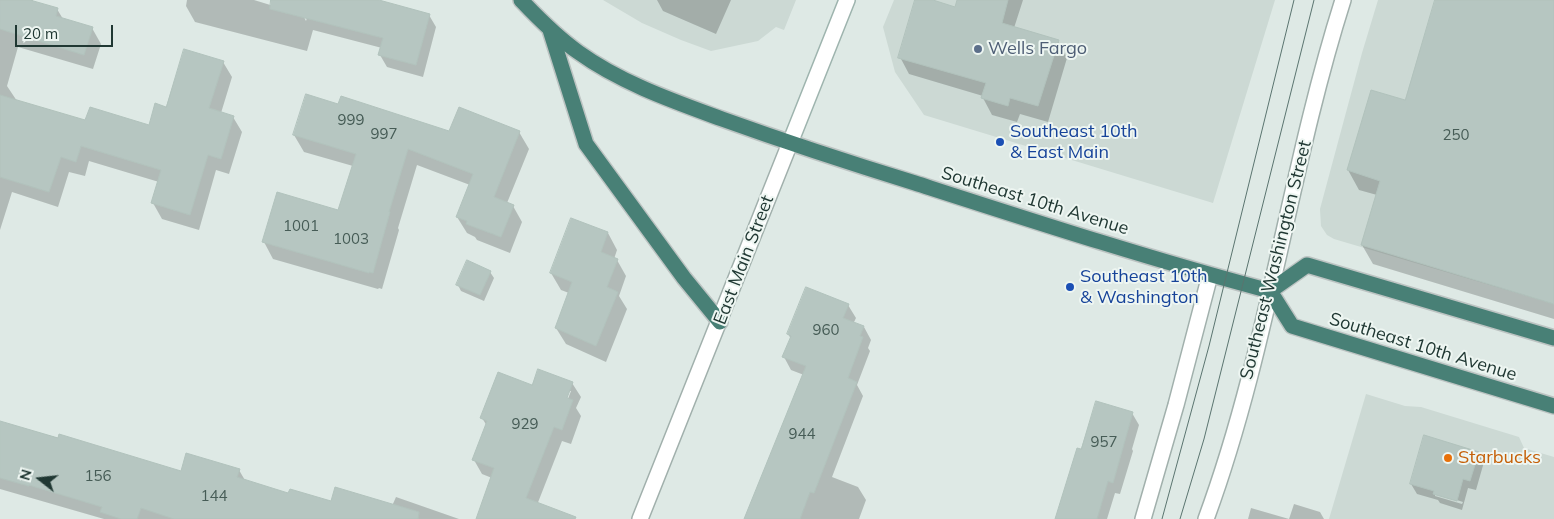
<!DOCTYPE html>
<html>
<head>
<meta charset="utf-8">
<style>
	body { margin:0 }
	#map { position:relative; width:1554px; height:519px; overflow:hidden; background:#dee9e5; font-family:Mulish,sans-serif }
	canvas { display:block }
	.north { position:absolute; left:15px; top:454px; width:50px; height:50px; -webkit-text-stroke:4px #eef6f2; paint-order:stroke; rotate:286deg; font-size:14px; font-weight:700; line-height:20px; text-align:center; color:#203833 }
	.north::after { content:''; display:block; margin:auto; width:18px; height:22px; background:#203833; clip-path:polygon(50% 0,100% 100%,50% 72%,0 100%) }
	.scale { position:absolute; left:15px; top:25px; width:98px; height:22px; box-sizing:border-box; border:2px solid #203833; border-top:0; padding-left:6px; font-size:15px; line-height:18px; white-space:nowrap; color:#203833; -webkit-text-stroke:4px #eef6f2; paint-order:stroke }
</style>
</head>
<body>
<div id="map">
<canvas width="1554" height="519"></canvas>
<div class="north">N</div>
<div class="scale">20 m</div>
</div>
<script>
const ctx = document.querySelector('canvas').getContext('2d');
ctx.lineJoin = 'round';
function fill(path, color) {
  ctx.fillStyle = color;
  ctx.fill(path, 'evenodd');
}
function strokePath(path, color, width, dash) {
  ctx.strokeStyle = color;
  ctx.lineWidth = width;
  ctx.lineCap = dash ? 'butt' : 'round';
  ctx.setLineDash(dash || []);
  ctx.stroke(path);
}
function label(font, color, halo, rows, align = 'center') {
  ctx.font = font + ' Mulish,sans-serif';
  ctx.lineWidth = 4;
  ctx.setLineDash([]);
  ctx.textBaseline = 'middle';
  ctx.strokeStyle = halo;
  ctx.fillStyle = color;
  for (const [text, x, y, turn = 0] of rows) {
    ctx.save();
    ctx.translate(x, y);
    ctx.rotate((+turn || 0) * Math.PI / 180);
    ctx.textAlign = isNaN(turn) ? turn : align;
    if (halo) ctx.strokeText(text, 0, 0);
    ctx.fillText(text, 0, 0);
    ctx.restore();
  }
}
fill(new Path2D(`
	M603,0H796L784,30L776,27L758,41L711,51L681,40L642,23Z
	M894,0H1275L1213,203L924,115L895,72L883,27Z
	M1378,0H1554V304L1334,239L1327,235L1321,226L1320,209L1362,53Z
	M1366,394L1405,406L1421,407L1519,437L1524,448L1554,457V519H1329Z`), '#ccd9d4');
fill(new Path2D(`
	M0,0H33V2L57,9L63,19L92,28L101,44L93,69L18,47L7,86L17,101L86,122L150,127L167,108L223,62L232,77L221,113L233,117L242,132L229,174L216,170L199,230L162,219L153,203L159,182L89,161L85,176L69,172L58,207L12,192L0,230Z
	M187,0H254L303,15L306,21L312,0H373L429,15L436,27L423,77L387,67L380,55L382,48L313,30L307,51L195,22L186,6Z
	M657,0H731L716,34L663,11Z
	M917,0H929L956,8L958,0H1023L1014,28L1058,41L1067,58L1048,122L1020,114L1017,122L992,115L983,98V96L909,74L900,57Z
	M1436,0H1554V319L1373,264L1362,245L1377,195L1359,190L1348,170L1406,102Z
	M339,105L450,132H519L529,149L507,203L513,206L522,222L510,253L477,240L475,237L467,233L457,217L470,185L417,165L398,228L399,230L382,289L379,288L378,289L273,259L264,242L339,211L353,166L304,152L294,135Z
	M572,219L608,233L617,250L614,259L617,260L626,276L619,296L627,309L606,362L566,344L556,328L569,293L561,290L551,273Z
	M490,272L494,278L484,301L461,291L458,285Z
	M848,305L856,318L853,324L864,327L871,340L868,348L870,351L857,385L863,396L832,477L858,487L866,500L859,519H746L804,375L791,370L784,357L791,339L788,334Z
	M572,383L581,397L576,408L581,416L571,444L562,441L537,505L544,519H477L492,478L482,474L474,460L487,426L482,418L533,386ZM568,391H571L566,404Z
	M1132,413L1139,425L1132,449L1133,451L1120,494L1115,493L1107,519H1056L1082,450Z
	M0,422L182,472L239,470L246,482L289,495L332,503L392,506L396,497L459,519H104L0,489Z
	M1479,453L1484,462L1476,490L1468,488L1462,510L1440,503L1438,500L1417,494L1411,484ZM1435,493L1463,502L1462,504L1435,496Z
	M1294,504L1320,512L1324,519H1289Z
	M1251,508L1289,519H1248Z`), '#0003');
const building = new Path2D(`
	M0,0H30L58,8L56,16L93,27L84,55L0,29Z
	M271,0H379L430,14L416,65L378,55L383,38L270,9Z
	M915,0H933L955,7L957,0H1008L1002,23L1059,40L1038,106L1010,98L1008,106L981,98L986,83L898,58Z
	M1435,0H1554V304L1361,245L1380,181L1347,170L1371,90L1405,100Z
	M184,49L224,61L209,108L234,116L221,159L208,155L190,215L151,203L161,170L81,146L76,162L61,157L49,192L0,177V95L85,120L90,107L149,125L155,103L166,107Z
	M306,94L338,104L341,96L449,131L459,107L520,131L494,197L514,205L501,237L466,224L467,221L456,217L473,174L408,149L389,212H390L373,273L369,272V273L262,242L277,192L338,210L356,154L293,135Z
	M571,218L608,232L601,252L618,259L607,287L618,292L596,346L555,328L572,282L550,273Z
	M467,260L491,271L480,295L456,285Z
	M806,287L849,304L843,318L864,326L860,336L863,337L848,378L857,382L814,493L810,492L800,519H744L806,366L782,357L791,336L787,334Z
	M538,369L573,382L567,398L573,400L562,430L554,427L526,498L576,517L575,519H476L494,468L472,460L487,421L480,418L498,372L532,385Z
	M1096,401L1133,412L1113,483L1108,481L1097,519H1055L1077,448L1081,449Z
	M0,421L58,438L59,434L181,471L186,453L240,469L237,477L288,493L290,489L331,501L335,487L419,512L418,519H174L141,508L137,519H121L100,512L102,507L29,485V486L0,478Z
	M1424,435L1479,452L1470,481L1463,479L1457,501L1433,494L1434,491L1410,484Z`);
fill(building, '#b6c6c1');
strokePath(building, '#b1c2bc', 1);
const minor = new Path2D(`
	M1143,519L1176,405L1210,275
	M1206,519C1268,351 1289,170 1343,0`);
const tertiary = new Path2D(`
	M640,519L790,143`);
const secondary = new Path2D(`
	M790,143L847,0`);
const trunk = new Path2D(`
	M521,0C539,19 557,37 578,52C621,83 673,101 722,119C786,142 850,163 915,183C1033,221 1150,259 1270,291L1292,326L1554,406
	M550,30L586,144L684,278L720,322
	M1270,291L1307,265L1554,338`);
strokePath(minor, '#a1b0ac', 18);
strokePath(tertiary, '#a1b0ac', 18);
strokePath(secondary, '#9eb4ae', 18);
strokePath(trunk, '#bcc3c2', 18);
strokePath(minor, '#fff', 15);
strokePath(tertiary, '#fff', 15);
strokePath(secondary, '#fff', 15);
strokePath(trunk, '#488076', 15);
strokePath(new Path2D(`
	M1162,519L1209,346L1294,0
	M1180,519L1204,439L1314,0`), '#5a746f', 1);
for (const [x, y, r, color] of [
	[978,49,5,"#5c6f8a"],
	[1000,142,5,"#1a4fb4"],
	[1070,287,5,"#1a4fb4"],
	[1448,458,5,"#e8710a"]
]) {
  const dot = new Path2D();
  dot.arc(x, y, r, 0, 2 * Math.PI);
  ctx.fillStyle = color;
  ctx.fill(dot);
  strokePath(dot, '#eef6f2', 2);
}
label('15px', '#465c56', null, [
	["999",351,120],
	["997",384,134],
	["250",1456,135],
	["1001",301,226],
	["1003",351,239],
	["960",826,330],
	["929",525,424],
	["944",802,434],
	["957",1104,442],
	["156",98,476],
	["144",214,496]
]);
label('18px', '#4e5e75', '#eef6f2', [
	["Wells Fargo",988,49]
], 'left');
label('18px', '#164399', '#eef6f2', [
	["Southeast 10th",1010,132],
	["& East Main",1010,153],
	["Southeast 10th",1080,277],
	["& Washington",1080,298]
], 'left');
label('18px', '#203833', '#eef6f2', [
	["Southeast 10th Avenue",1035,201,17],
	["East Main Street",744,260,-69],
	["Southeast Washington Street",1276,260,-76],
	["Southeast 10th Avenue",1423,347,17]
]);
label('18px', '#c56008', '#eef6f2', [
	["Starbucks",1458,458]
], 'left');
</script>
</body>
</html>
